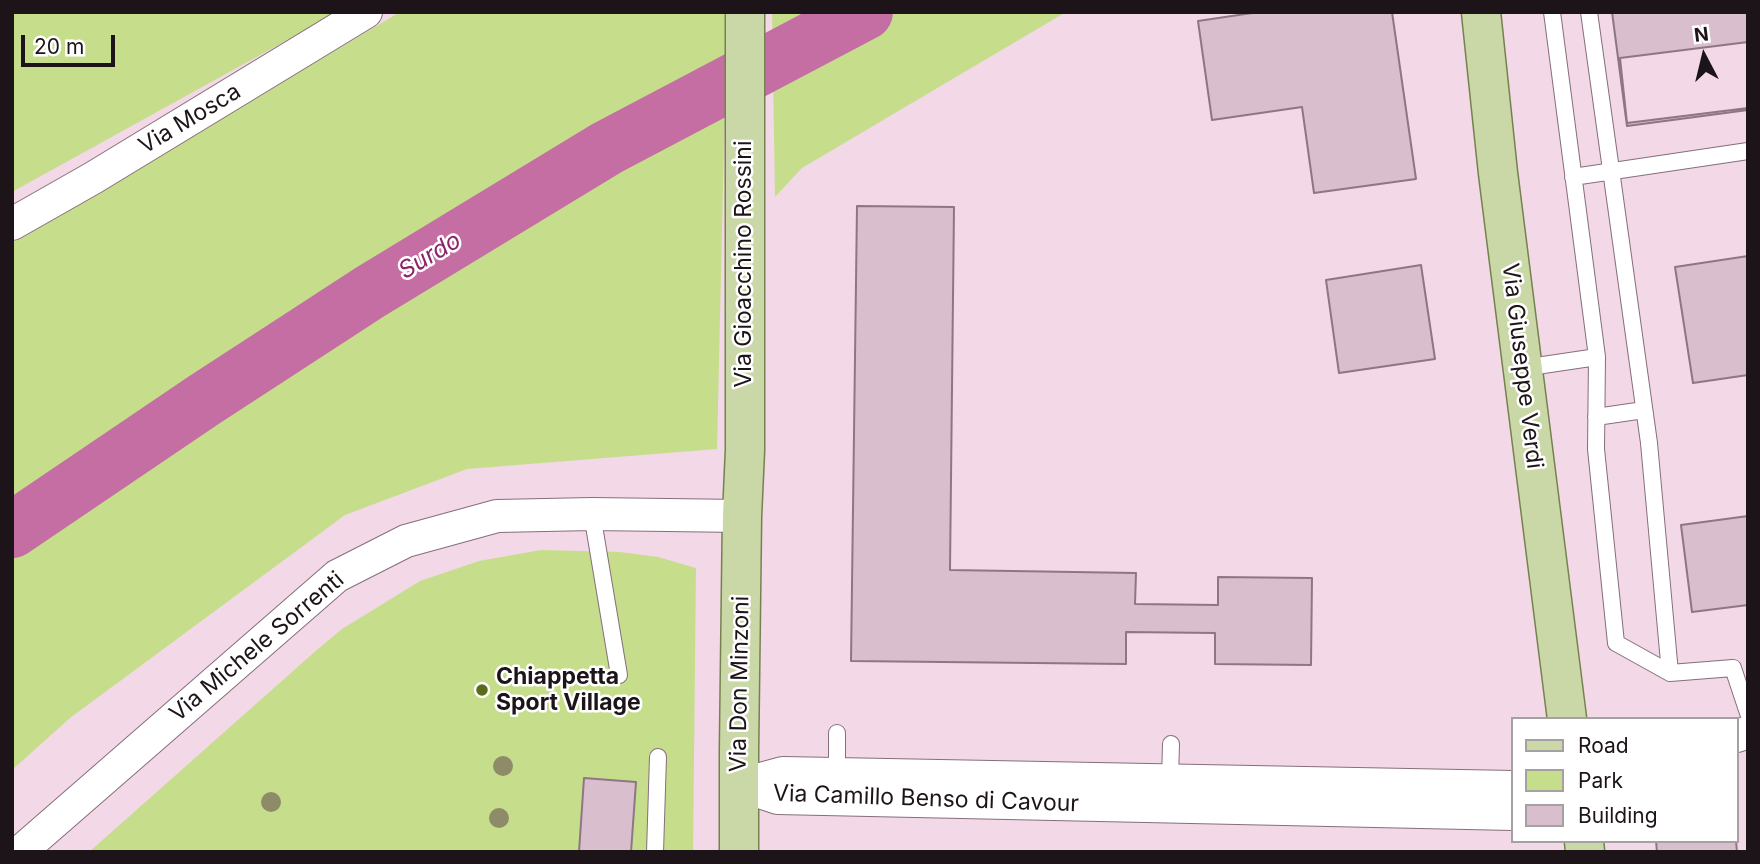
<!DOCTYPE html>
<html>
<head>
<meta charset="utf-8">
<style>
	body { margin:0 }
	#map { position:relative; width:1760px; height:864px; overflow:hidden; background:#f3d8e7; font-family:Inter,sans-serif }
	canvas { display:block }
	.frame { position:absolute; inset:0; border:14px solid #1d1419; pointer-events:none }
	.legend { position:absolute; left:1511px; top:717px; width:228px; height:126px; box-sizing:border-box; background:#fff; border:2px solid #a5a1a3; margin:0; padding:9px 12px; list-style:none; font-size:21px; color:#1d1419 }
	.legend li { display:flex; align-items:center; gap:14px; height:35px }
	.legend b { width:35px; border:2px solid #a5a1a3 }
	.north { position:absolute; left:1669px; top:21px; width:70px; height:70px; -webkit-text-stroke:5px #fff; paint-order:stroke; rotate:353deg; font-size:19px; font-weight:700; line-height:28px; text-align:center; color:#1d1419 }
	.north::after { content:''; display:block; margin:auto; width:24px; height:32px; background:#1d1419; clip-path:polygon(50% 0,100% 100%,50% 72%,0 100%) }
	.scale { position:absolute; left:21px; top:35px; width:94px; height:32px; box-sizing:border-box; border:4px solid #1d1419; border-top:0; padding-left:9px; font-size:21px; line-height:24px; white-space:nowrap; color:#1d1419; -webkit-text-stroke:5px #fff; paint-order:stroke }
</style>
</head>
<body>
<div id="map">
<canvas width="1760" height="864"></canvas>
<div class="frame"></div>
<ul class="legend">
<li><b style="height:9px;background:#cad7a6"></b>Road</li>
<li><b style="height:19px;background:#c6de8c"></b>Park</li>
<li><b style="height:19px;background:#d9bfce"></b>Building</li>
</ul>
<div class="north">N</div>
<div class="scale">20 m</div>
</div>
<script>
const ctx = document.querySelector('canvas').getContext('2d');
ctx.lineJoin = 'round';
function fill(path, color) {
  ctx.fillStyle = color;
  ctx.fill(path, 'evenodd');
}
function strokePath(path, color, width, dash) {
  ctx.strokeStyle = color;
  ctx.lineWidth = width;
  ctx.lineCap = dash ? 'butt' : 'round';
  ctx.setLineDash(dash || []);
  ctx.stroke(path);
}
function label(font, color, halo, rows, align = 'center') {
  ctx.font = font + ' Inter,sans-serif';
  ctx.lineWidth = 5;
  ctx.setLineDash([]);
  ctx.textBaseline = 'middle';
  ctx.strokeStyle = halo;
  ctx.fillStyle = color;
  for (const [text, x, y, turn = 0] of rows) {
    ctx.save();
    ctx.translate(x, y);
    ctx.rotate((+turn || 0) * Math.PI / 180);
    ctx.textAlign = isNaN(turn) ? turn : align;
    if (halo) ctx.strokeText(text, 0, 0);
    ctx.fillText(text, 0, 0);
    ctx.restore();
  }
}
fill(new Path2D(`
	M12,12H338L12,192Z
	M400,12H727L717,449L467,469L345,515L70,718L12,770V243Z
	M772,12H1066L802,168L775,197Z
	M541,550L620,552L658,557L696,568L693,852H89L319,648L342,629L420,581L479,561Z`), '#c6de8c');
strokePath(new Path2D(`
	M12,530L204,400L370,292L607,148L865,12`), '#c46ea3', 56);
const building = new Path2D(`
	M1259,12H1392L1416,179L1314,193L1302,107L1212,120L1198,21Z
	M1612,12H1748V110L1627,126Z
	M1748,42V108L1627,123L1620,58Z
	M857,206L954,207L950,570L1136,573L1135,604L1218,605V577L1312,578L1311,665L1215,664V633L1126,632V664L851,661Z
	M1748,256V375L1693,383L1675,267Z
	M1421,265L1435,359L1339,373L1326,280Z
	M1748,516V605L1692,612L1681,525Z
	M584,778L636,782L631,852H579Z
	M1656,841H1736L1737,852H1657Z`);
fill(building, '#d9bfce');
strokePath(building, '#8e7684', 2);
const lane = new Path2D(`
	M1552,12L1597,357L1596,449L1616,643L1670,673L1733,668L1748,713
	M1589,12L1649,443L1670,673
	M1573,177L1748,151
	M1523,368L1597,357
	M1596,417L1644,410
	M592,514L619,675
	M837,733V774
	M1170,780L1171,744
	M655,852L658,757`);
const street = new Path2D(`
	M12,224L93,178L366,12
	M1737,736L1748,732
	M739,785L778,798L1513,814
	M739,785L783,773L1513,787
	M20,852L337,576L406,541L497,516L592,514L742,516`);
const primary = new Path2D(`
	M1481,12L1498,173L1567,719
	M1584,841L1585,852
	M739,852V751L742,516L745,450V12`);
strokePath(lane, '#866e7b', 18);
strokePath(street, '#866e7b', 34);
strokePath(primary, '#76824e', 41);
strokePath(lane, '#fff', 16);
strokePath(street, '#fff', 32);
strokePath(primary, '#cad7a6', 38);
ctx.fillStyle = '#8e8b68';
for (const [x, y] of [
	[503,766],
	[271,802],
	[499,818]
]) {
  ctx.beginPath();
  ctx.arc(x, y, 10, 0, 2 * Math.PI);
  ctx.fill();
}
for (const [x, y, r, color] of [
	[482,690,7,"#586c19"]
]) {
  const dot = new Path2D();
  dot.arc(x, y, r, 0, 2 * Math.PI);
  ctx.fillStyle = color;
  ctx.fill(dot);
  strokePath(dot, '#fff', 2.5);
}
label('23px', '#1d1419', '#fff', [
	["Via Mosca",190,119,-31],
	["Via Gioacchino Rossini",744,264,-90],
	["Via Giuseppe Verdi",1522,366,83],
	["Via Michele Sorrenti",257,647,-40],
	["Via Don Minzoni",740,684,-89],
	["Via Camillo Benso di Cavour",926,799,2]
]);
label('bold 23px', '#1d1419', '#fff', [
	["Chiappetta",496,677],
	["Sport Village",496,703]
], 'left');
label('italic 24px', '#8b246a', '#fff', [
	["Surdo",430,256,-31]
]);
</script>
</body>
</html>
